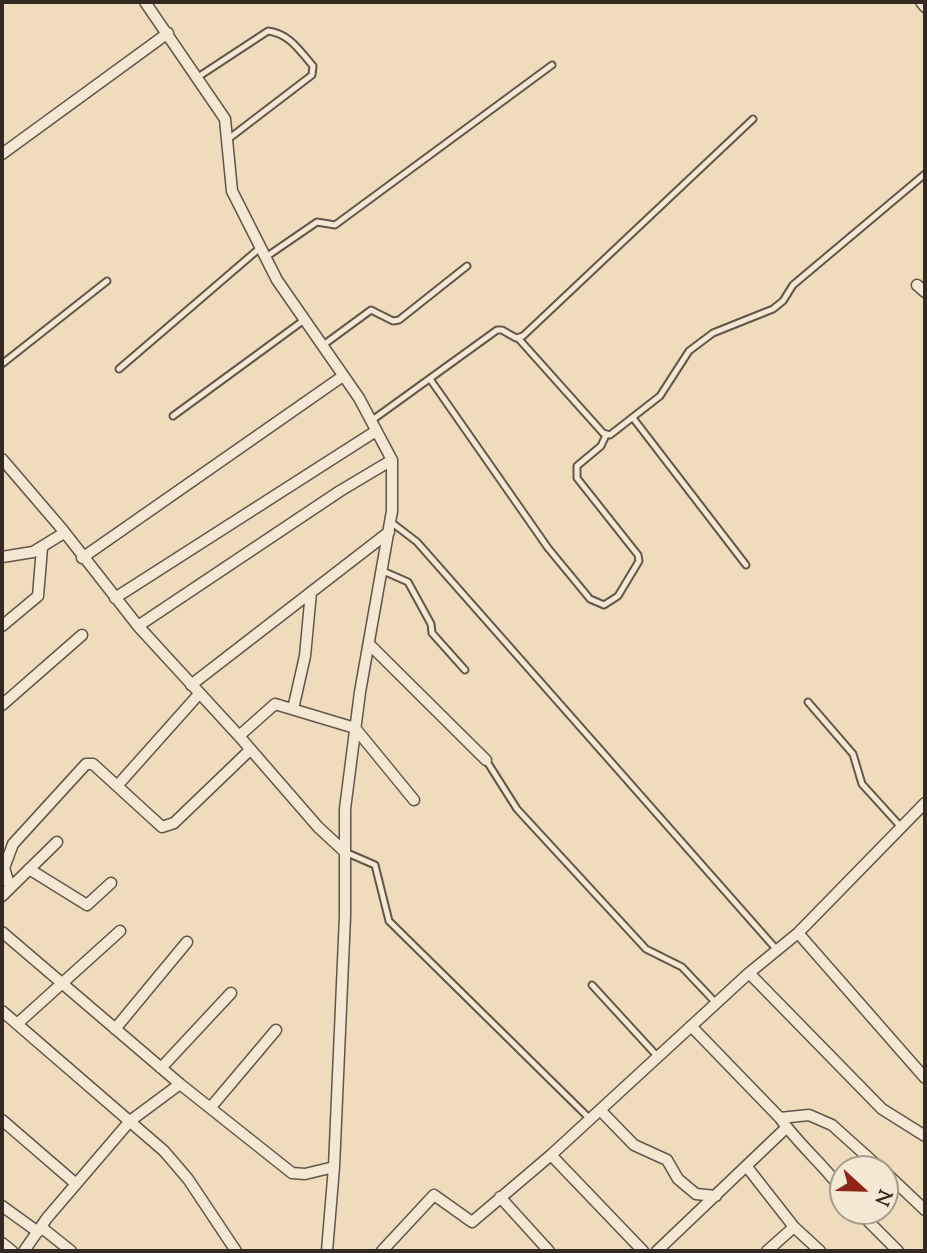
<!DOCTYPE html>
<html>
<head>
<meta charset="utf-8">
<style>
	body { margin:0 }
	#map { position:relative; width:927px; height:1253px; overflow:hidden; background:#eedcbd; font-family:"Sorts Mill Goudy",serif }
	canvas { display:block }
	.frame { position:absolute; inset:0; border:4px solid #342822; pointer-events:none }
	.north { position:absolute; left:829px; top:1155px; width:70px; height:70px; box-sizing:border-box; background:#f4e8d4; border:2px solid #a79b8d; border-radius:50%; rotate:112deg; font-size:19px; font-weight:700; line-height:28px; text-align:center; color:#342822 }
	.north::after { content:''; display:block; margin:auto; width:24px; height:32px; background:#8f2418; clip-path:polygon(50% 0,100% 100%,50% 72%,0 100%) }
</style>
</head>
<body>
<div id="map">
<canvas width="927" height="1253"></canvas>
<div class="frame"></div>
<div class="north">N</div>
</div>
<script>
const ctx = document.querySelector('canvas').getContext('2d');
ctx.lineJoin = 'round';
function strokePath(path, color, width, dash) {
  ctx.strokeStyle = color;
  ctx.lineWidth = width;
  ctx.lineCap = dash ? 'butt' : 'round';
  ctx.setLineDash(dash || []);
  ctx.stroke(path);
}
const lane = new Path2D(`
	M198,77L268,31C290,34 299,50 313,66L312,75L227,140
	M266,257L317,222L335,225L552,65
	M518,338L603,433L610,435L660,396L689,351L713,333L773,309L783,301L793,285L925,174
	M322,346L371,310L393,321L399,320L467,266
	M2,364L107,281
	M119,369L261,247
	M430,379L548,548L590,599L604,605L618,596L639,561L638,555L577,478V466L601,446L606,435
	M173,416L304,320
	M633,418L746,565
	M371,421L497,330H502L516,338L523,336L753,119
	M391,522L417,542L777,950
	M383,571L408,582L431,624L432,633L465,670
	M808,702L853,754L862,784L901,827
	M486,760L517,809L646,949L682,967L716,1003
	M345,852L375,865L389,921L590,1119
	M592,985L658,1057`);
const street = new Path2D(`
	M145,2L225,119L232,191L277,280L359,398L392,460V511L360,692L345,809V916L334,1167L327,1251
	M921,2L925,7
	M2,154L168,33
	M917,285L925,292
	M2,459L62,529L138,626L239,736L318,827L345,852
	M2,557L33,552L64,533
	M82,558L343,376
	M115,598L376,431
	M2,626L38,596L42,548
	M138,626L340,491L392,460
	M369,644L486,760
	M191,685L389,532
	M2,705L82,635
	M293,709L305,656L311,592
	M239,736L275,704L355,728L414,800
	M117,786L199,694
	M29,869L87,905L111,883
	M10,887L4,868L13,844L86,764H93L162,827L174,823L250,750
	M2,896L57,842
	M2,932L180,1084L292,1173L305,1174L334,1167
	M798,933L925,1078
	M749,973L882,1109L925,1136
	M2,1011L164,1151L188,1179L236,1251
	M17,1024L120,931
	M691,1026L780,1118C798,1144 824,1165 843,1191
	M115,1029L187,942
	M161,1068L231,993
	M211,1107L276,1030
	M600,1110L634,1145L667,1160L678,1179L696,1194L716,1196
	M780,1118L809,1115L832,1125L881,1169
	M2,1120L75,1183
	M551,1155L643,1251
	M747,1167L794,1227L820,1251
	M885,1172L925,1210
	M500,1197L549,1251
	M2,1206L38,1232
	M858,1211L898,1251
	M41,1227L71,1251
	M2,1243L12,1251
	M24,1251L47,1218L130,1121L180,1084
	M382,1251L434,1195L472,1222L551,1155L749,973L798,933L925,803
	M657,1251L786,1128
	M767,1251L794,1227`);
strokePath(lane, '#625549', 9);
strokePath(street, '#625549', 13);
strokePath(lane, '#f4e8d4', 5);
strokePath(street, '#f4e8d4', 10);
</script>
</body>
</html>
